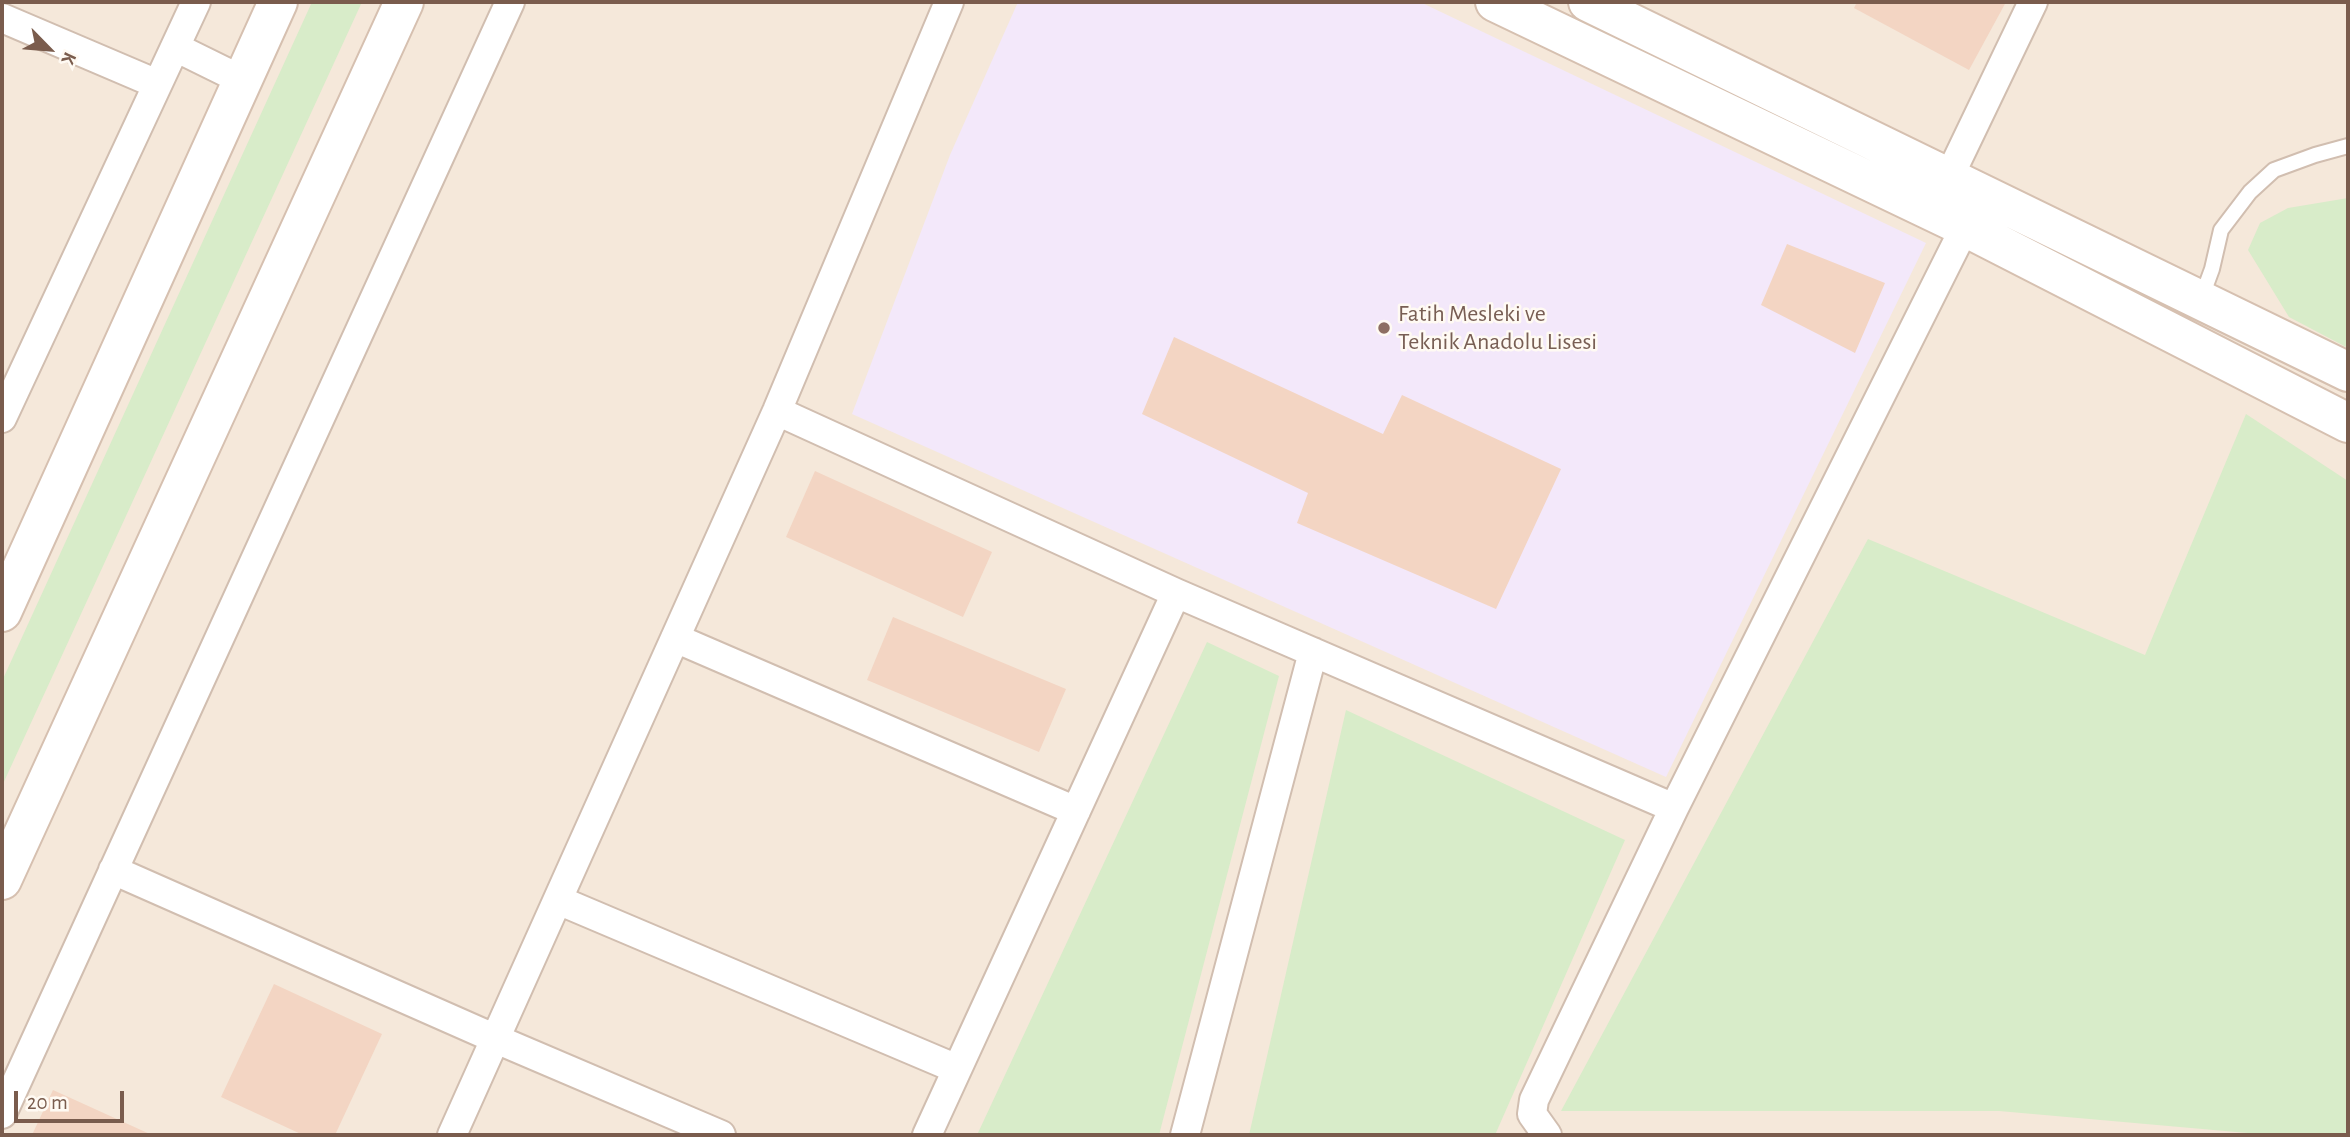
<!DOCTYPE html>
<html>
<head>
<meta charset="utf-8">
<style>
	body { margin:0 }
	#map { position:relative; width:2350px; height:1137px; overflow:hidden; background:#fdf6ec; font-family:"Alegreya Sans",sans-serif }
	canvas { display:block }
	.frame { position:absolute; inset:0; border:4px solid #7a5c4d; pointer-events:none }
	.north { position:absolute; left:14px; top:14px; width:70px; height:70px; -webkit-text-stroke:5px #fffaf3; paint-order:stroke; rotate:115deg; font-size:19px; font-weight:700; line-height:28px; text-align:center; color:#7a5c4d }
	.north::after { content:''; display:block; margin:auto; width:24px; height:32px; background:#7a5c4d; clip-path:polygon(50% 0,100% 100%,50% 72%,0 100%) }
	.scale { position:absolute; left:14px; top:1091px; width:110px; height:32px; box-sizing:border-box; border:4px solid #7a5c4d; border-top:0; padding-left:9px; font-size:21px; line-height:24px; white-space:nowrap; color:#7a5c4d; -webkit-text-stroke:5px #fffaf3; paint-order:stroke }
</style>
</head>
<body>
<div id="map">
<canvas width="2350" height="1137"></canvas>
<div class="frame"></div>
<div class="north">K</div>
<div class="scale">20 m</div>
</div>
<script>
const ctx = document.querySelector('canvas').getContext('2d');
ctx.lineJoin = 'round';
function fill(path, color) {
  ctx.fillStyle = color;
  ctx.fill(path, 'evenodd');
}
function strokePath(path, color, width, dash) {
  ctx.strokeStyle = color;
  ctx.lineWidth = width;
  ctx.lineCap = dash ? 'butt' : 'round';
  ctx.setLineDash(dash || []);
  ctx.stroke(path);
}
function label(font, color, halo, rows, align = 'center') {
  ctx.font = font + ' "Alegreya Sans",sans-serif';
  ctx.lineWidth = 5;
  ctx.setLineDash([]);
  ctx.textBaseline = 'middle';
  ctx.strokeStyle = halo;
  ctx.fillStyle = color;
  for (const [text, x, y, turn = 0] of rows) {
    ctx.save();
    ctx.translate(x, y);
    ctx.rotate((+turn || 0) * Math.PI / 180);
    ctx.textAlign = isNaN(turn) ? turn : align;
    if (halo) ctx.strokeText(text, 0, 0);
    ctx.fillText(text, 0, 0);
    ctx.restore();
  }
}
fill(new Path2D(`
	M2,2H2348V1135H2Z`), '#f5e8da');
fill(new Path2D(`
	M1018,2H1420L1926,243L1666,777L852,414L950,155Z`), '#f3e8fa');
fill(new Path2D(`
	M312,2H362L2,786V681Z
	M2348,198V348L2289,317L2248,250L2260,223L2288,208Z
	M2246,414L2348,481V1135H2270L1999,1111H1561L1868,539L2145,655Z
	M1207,642L1279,676L1159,1135H977Z
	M1346,710L1625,840L1495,1135H1249Z`), '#d8ecc9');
fill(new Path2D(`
	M1857,2H2006L1969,70L1854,8Z
	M1787,244L1885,283L1855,353L1761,305Z
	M1174,337L1383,434L1402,395L1561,469L1496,609L1297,523L1308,493L1142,414Z
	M815,471L992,552L963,617L786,537Z
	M893,617L1066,689L1039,752L867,680Z
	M274,984L382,1034L335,1135H303L221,1097Z
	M53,1090L152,1135H32Z`), '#f3d5c3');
const lane = new Path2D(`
	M2201,299L2212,269L2221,230L2250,192L2274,170L2315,155L2348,146`);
const street = new Path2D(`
	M2,18L157,84
	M175,47L244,81
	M1949,177L2033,2
	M777,411L1176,593L1674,808
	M2,418L196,2
	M675,638L1076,811
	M113,870L496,1039L721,1135
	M558,900L957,1069
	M2,1114L510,2
	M452,1135L777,411L949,2
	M927,1135L1176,593
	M1185,1135L1313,652
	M1547,1135L1532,1114L1534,1100L1674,808L1965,227`);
const secondary = new Path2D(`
	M1495,2L1965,227L2348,423
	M1588,2L2348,372
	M2,612L278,2
	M2,880L404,2`);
strokePath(lane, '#d1beb0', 18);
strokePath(street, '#d1beb0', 32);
strokePath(secondary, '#d6c0b0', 42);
strokePath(lane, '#fff', 14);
strokePath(street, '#fff', 28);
strokePath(secondary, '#fff', 38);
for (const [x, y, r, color] of [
	[1384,328,7,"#8d6e63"]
]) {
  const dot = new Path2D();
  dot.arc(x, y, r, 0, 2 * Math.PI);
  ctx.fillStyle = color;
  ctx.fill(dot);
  strokePath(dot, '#fffaf3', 2.5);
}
label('24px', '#785e54', '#fffaf3', [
	["Fatih Mesleki ve",1398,314],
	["Teknik Anadolu Lisesi",1398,342]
], 'left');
</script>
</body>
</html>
